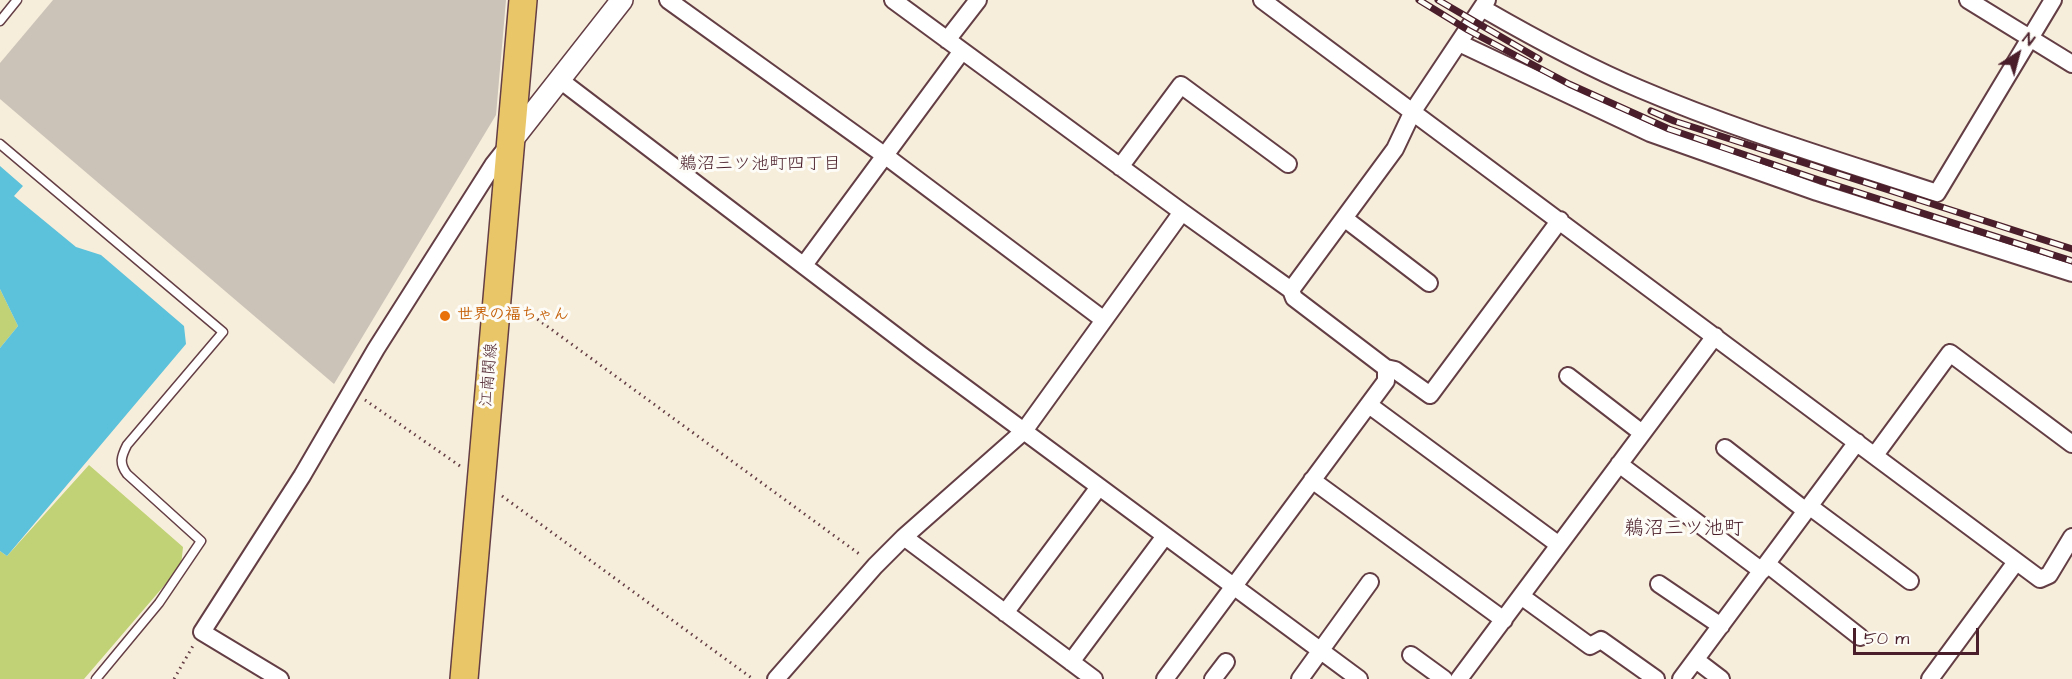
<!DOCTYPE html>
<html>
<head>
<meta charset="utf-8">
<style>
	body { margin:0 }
	#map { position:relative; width:2072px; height:679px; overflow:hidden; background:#f7eddb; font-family:"Architects Daughter",sans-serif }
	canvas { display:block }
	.north { position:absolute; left:1988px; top:24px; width:60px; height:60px; -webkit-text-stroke:4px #fdfcf7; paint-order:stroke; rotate:36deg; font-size:16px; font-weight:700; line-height:24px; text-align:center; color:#4a1f2b }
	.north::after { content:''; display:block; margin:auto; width:21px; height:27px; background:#4a1f2b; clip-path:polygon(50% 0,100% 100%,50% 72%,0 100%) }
	.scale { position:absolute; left:1853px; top:628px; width:126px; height:27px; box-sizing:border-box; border:3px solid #4a1f2b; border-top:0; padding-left:8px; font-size:18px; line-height:21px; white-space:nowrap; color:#4a1f2b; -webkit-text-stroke:4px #fdfcf7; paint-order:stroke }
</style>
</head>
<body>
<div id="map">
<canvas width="2072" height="679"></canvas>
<div class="north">N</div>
<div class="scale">50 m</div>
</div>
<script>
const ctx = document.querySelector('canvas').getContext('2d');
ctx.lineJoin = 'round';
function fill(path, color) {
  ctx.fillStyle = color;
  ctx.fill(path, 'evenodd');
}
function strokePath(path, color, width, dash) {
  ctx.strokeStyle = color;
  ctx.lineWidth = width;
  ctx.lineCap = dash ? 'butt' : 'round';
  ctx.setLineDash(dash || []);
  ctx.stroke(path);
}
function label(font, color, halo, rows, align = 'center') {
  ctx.font = font + ' "Architects Daughter","Klee One",sans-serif';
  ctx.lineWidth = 6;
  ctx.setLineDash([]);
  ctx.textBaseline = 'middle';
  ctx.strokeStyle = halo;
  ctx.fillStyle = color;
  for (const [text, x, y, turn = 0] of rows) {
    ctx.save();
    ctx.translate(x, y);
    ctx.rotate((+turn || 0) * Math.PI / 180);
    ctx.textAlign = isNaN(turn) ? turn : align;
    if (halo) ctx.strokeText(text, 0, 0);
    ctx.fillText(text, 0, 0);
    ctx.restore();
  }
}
fill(new Path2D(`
	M53,0H506L496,115L334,384L0,99V63Z`), '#cbc3b8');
fill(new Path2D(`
	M0,289L18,326L0,348Z
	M89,465L183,547L181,566L84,679H0V551L7,556Z`), '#c0d275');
fill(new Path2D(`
	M0,166L23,186L14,196L76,247L101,255L184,326L186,344L7,556L0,551V348L18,326L0,289Z`), '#5cc1da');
const service = new Path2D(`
	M0,21L17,0
	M0,144L223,332L127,445C121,457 119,463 127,474L201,541L159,603L96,679`);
const minor = new Path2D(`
	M668,0L891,160L1104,320
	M893,0L1182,212L1291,290L1294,298L1386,368V381L1165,679
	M1262,0L2040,579L2049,575L2072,537
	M1968,0L2072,64
	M1482,8C1534,38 1585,66 1640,89C1736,130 1837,160 1937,193L2053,0
	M947,40L978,0
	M1459,43L1650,133L1817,192L2072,273
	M560,80L921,355L1359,679
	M1120,167L1181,85L1288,164
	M1344,218L1429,283
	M804,265L962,51
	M1291,290L1395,149L1413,111L1487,0
	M1386,368L1395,370L1430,395L1560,220
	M1568,376L1642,433
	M1369,405L1559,545
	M1725,448L1806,511
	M1875,455L1950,353L2072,444
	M1619,464L1762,571
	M1312,480L1504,620
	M1809,506L1910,581
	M904,537L1094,679
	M1767,564L1860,637
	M1659,584L1721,626
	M1521,596L1590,646L1601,640L1656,679
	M1005,613L1099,487
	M1411,655L1444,679
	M1696,660L1721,679
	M1071,662L1165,536
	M280,679L202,632L302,476L376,349L493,165L508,146
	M776,679L875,566L904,537L1024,431L1182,212
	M1213,679L1226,662
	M1300,679L1370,582
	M1459,679L1715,336
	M1681,679L1857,442
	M1930,679L2016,562`);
const tertiary = new Path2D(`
	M509,144L622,0`);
const primary = new Path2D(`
	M464,679L523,0`);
strokePath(service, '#643e45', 11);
strokePath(minor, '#643e45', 20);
strokePath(tertiary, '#643e45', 24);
strokePath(primary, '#643e45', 30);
strokePath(new Path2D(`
	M518,305L862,556
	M365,400L460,466
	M502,496L753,679
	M174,679L194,644`), '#643e45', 3, [1.5, 4.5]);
strokePath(service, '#fff', 8);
strokePath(minor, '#fff', 16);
strokePath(tertiary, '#fff', 21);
strokePath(primary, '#e9c769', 27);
const rail = new Path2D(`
	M1419,0L1468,30L1569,84L1669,129L1816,179L2072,261
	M1438,0L1539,59
	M1651,111L1674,121L2072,249`);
strokePath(rail, '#4a1f2b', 7);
strokePath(rail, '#fdfcf7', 4.5, [14]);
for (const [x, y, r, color] of [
	[445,316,6,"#e8710a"]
]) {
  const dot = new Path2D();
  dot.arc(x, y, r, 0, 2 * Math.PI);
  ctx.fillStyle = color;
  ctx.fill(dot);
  strokePath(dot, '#fdfcf7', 2);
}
label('bold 16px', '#c56008', '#fdfcf7', [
	["世界の福ちゃん",457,316]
], 'left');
label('16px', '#4a1f2b', '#fdfcf7', [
	["江南関線",490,375,-85]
]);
label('18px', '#4a1f2b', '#fdfcf7', [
	["鵜沼三ツ池町四丁目",760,165]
]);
label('20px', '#4a1f2b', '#fdfcf7', [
	["鵜沼三ツ池町",1684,530]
]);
</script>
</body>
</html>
